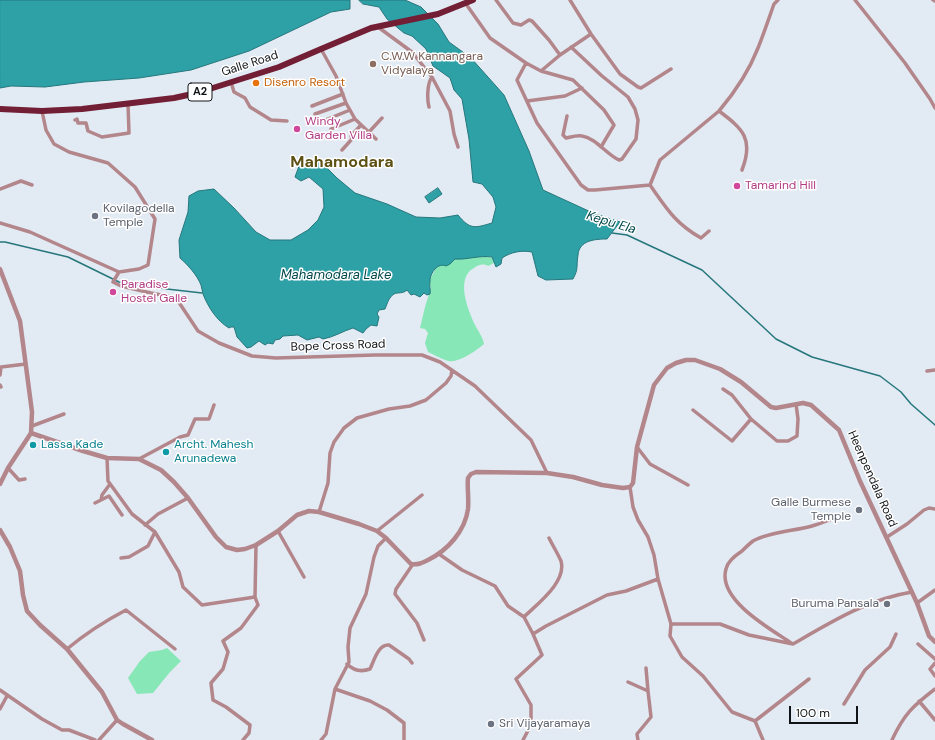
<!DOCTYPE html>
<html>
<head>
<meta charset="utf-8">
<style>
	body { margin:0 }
	#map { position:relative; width:935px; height:740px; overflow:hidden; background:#e2eaf3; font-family:"DM Sans",sans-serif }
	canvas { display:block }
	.scale { position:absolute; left:789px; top:706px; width:69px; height:18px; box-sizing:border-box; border:2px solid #111417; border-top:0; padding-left:5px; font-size:12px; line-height:14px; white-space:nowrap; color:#111417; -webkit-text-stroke:3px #fff; paint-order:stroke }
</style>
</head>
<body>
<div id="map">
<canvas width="935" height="740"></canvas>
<div class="scale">100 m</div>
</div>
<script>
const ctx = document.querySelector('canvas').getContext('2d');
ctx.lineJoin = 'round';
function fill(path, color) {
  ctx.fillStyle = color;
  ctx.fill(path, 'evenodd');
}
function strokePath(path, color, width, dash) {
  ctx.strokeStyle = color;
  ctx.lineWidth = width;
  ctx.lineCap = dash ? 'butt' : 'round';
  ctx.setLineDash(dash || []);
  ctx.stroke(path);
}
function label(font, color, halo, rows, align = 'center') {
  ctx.font = font + ' "DM Sans",sans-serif';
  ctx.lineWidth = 3;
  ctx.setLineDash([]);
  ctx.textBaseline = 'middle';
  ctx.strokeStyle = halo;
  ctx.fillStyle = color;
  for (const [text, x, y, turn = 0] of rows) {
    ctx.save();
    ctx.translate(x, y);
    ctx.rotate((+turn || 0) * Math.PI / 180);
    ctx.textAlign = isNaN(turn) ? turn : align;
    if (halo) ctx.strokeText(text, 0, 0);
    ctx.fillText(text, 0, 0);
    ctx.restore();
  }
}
fill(new Path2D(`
	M485,256L492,258L494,263L488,266C483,263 478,265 474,268C455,278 468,310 475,325C478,331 483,337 484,344C477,350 459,363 449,361C443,360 435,355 428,352L425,343L428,333L425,329L420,328L425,307L431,288L429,281L436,268L440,265L454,259Z
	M167,648L181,661L170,672L153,693L137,694L128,678L140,661L149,652L162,650Z`), '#87e7b6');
const water = new Path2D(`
	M0,0H350V9L331,12L249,51L191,70L139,78L84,82L45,87L11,86L0,88Z
	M359,0H405L421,7L438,24L449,42L471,58L504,95L529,151L543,190L593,213L620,222L607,239C596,239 579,240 578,255C576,267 579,268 573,279L546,280L538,276L532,252C521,250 511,252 502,258L501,264L496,267L492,257C479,255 467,260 455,259L450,264L446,266C438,262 430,273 430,281C429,286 431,289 430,294L427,295L424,293L420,297L414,294L411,295L407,290C403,294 398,292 394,294C389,297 387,304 385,309L379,310L377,314L379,317L377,326L371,325L366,329L363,333L353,328C343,331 334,337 323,339L319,337L307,340L298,335L283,336L280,339L275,340L273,344L268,343L265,345L259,341L251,347L247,348L237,337L234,327H231L229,328C217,321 208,307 203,294C202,291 202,288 201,285C197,275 188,265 180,258L179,240L188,212L189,196L198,191L214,189L234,208L256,232L270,240H291L308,230L318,220L324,207L323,189L309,177L301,181L295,177L299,166L319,160L337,178L355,193L387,204L416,217L440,218L458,215C470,230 475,228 492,223L496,207L493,197L482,184L473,182L469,139L462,99L454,90L450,78L433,66L426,49L412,36L404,33L387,19L379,7L363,4Z
	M438,188L442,194L429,203L425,197Z`);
fill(water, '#2ea1a7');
strokePath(water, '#25777c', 1);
strokePath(new Path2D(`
	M612,233L627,235L702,270L776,339L812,357L880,376L901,392L911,404L935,425
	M0,242H5L68,257L119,282L167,289L202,293`), '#25777c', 1.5);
strokePath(new Path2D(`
	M496,0L513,23L521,25L529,20L532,21L549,40L560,55
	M570,0L591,34L620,74L638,87L641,88L671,69
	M855,0L905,63L930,99L935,108
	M933,0L935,1
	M466,4L490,38L526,63L517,80L537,123L581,185L588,190H595L650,185
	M378,27L412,52L432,77L450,111L454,134L458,147
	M321,49L336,76L346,103L355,119L376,139
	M526,63L541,71L573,80L604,110L614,125L601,147
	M541,71L560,55L591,34
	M231,82L234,92L245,98L250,107L271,120L287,121
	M527,101L565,96L582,88
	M312,106L343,94
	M429,107C427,100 427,83 432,77
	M42,111L46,130L54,144L69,152L108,163L135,187L155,219L148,265L139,269L119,272
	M315,114L346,103
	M567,116L563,135L566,138C571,137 577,135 582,136C596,138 606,154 619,160L622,159L636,139L638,120L635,109L628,97L602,76L571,47
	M75,120L77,119L78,123H86L88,131L102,137L129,133L128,104
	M318,123L350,110
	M331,129L355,119
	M369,132L382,118
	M342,150L352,139L351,136L361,125
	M742,170C754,139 743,129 719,111C735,92 749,71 758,48C764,33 769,18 774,4L778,0
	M650,185L660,160L719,111
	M650,185C667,209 675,223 701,238L709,231
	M0,189L21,181L32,185
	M0,223L30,232L119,272
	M119,272L113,282L121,286L151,293L171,297L178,301L198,331L219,343L252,356L276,358L375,355H422L440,362L475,386L531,440L547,473
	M927,371L935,370
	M0,375L1,367L26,364
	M0,385L1,387
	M723,389L732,395L751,419L777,441H788L797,436L798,419L796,404
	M693,410L732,441L751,419
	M32,426L64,414
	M637,447L650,464L688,485
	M107,458L108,481L132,514L155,532L179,572L183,587L202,605L255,597
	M139,459L180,437L188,435L195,419H209L214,405
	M8,468L19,480L25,479
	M630,487L633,507L638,520L648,537L654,555L658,579L671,624L670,636L682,657L703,676L732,712L755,721L763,740
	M101,500L102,495L110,484
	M95,503L109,496L122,515
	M319,512L328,483L330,453L334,442L344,428L357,418L389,409L410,406L426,400L446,383L451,376L452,370
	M145,525L158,514L188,498
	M278,531L304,577
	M377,531L422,495
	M887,537L907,524L924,510L929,508L935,509
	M439,554L462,570L495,586L508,606L524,617L533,634L542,655L516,679L531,705V725L523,740
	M121,558L129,557L148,546L155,532
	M413,564L396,589L395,594L417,623L424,640
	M917,603L935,590
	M524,617C537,604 567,582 561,561C558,554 553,546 549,538
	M671,624H720L749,635L793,644C772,630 717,600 726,569C727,562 736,555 742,551C745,548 749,544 753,541C769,532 794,531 812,526C819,524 826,521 832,519
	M533,634L546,626L607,595L626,591L658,579
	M793,644C831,622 868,599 912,592
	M918,644L935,659
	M67,649C85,634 105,621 126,610L175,649
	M935,663L930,669L935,676
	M347,664C354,671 362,672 370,669C374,661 378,644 389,645L409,659L412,663
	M646,668L648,691
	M628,682L648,691L651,717L637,734L638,740
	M335,689L370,701L387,710L404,723V740
	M0,690L42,719L62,730H69L95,740
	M919,701L935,720
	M844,704L865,670L890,647L896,634
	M0,709L7,696
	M755,721L809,679
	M99,740L117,720
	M243,740L249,733L250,725L226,707L213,700L211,683L223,669L228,652L223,641L241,628L258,605L255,597L256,545
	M321,740L326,734L335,689L349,662L348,647L350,628L366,594L374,557L378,546L386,538
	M892,740C904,714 913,706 935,689`), '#b3868b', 3.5);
strokePath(new Path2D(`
	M0,269L20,321L32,412L31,433L8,468L0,484
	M31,433L83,451L107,458L139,459L161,470L174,482L188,498L216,537L226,547L237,550L245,549L256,545L278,531L297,515L309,511L319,512L359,524L377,531L386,538L411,564C418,565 422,563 428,560C448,550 465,531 468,509C469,498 467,488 468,478L471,474L476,472L547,473L573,477L602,485L623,488L630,487L633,483L637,447L654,385L667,368L676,363L686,360H695L720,369L741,382L771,407L776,408L803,403L811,405L839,430L860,481L917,603L929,636L935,642
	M0,530L10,547L20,571L23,595L27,611L40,625L67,649L102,692L117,720L123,724L152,740`), '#b3868b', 4.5);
strokePath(new Path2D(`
	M0,109L42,111L82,109L174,98L197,93L279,67L321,49L371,28L438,14L473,0`), '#721e34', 6);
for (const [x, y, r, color] of [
	[373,64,4,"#8d6e63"],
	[256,83,4,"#e8710a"],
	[297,129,4,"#d1479c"],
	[737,186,4,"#d1479c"],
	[95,216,4,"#6b7280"],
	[113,292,4,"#d1479c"],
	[33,445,4,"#0f9aa8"],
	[166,452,4,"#0f9aa8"],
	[859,510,4,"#6b7280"],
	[887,604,4,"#6b7280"],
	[491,724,4,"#6b7280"]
]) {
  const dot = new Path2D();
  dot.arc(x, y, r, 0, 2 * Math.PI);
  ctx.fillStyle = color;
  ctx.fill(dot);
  strokePath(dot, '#fff', 1.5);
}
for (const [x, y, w] of [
	[200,92,24]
]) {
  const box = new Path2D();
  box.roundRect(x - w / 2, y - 9, w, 18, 3);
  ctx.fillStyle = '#fff';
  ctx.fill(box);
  strokePath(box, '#111417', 1);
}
label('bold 11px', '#111417', null, [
	["A2",200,92]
]);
label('12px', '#785e54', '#fff', [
	["C.W.W Kannangara",381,57],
	["Vidyalaya",381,71]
], 'left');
label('12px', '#111417', '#fff', [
	["Galle Road",250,64,-18],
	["Bope Cross Road",338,346,-2],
	["Heenpendala Road",872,479,66]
]);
label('12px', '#c56008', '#fff', [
	["Disenro Resort",264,83]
], 'left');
label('12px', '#b23c85', '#fff', [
	["Windy",305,122],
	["Garden Villa",305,136],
	["Tamarind Hill",745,186],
	["Paradise",121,285],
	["Hostel Galle",121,299]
], 'left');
label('12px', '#5b616d', '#fff', [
	["Kovilagodella",103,209],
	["Temple",103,223],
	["Galle Burmese",851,503,"right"],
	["Temple",851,517,"right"],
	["Buruma Pansala",879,604,"right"],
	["Sri Vijayaramaya",499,724]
], 'left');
label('12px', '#0d838f', '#fff', [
	["Lassa Kade",41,445],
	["Archt. Mahesh",174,445],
	["Arunadewa",174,459]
], 'left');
label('italic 13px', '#00474b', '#fff', [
	["Kepu Ela",611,223,17],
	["Mahamodara Lake",336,276]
]);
label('bold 16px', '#5d5114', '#fff', [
	["Mahamodara",342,163]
]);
</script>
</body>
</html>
